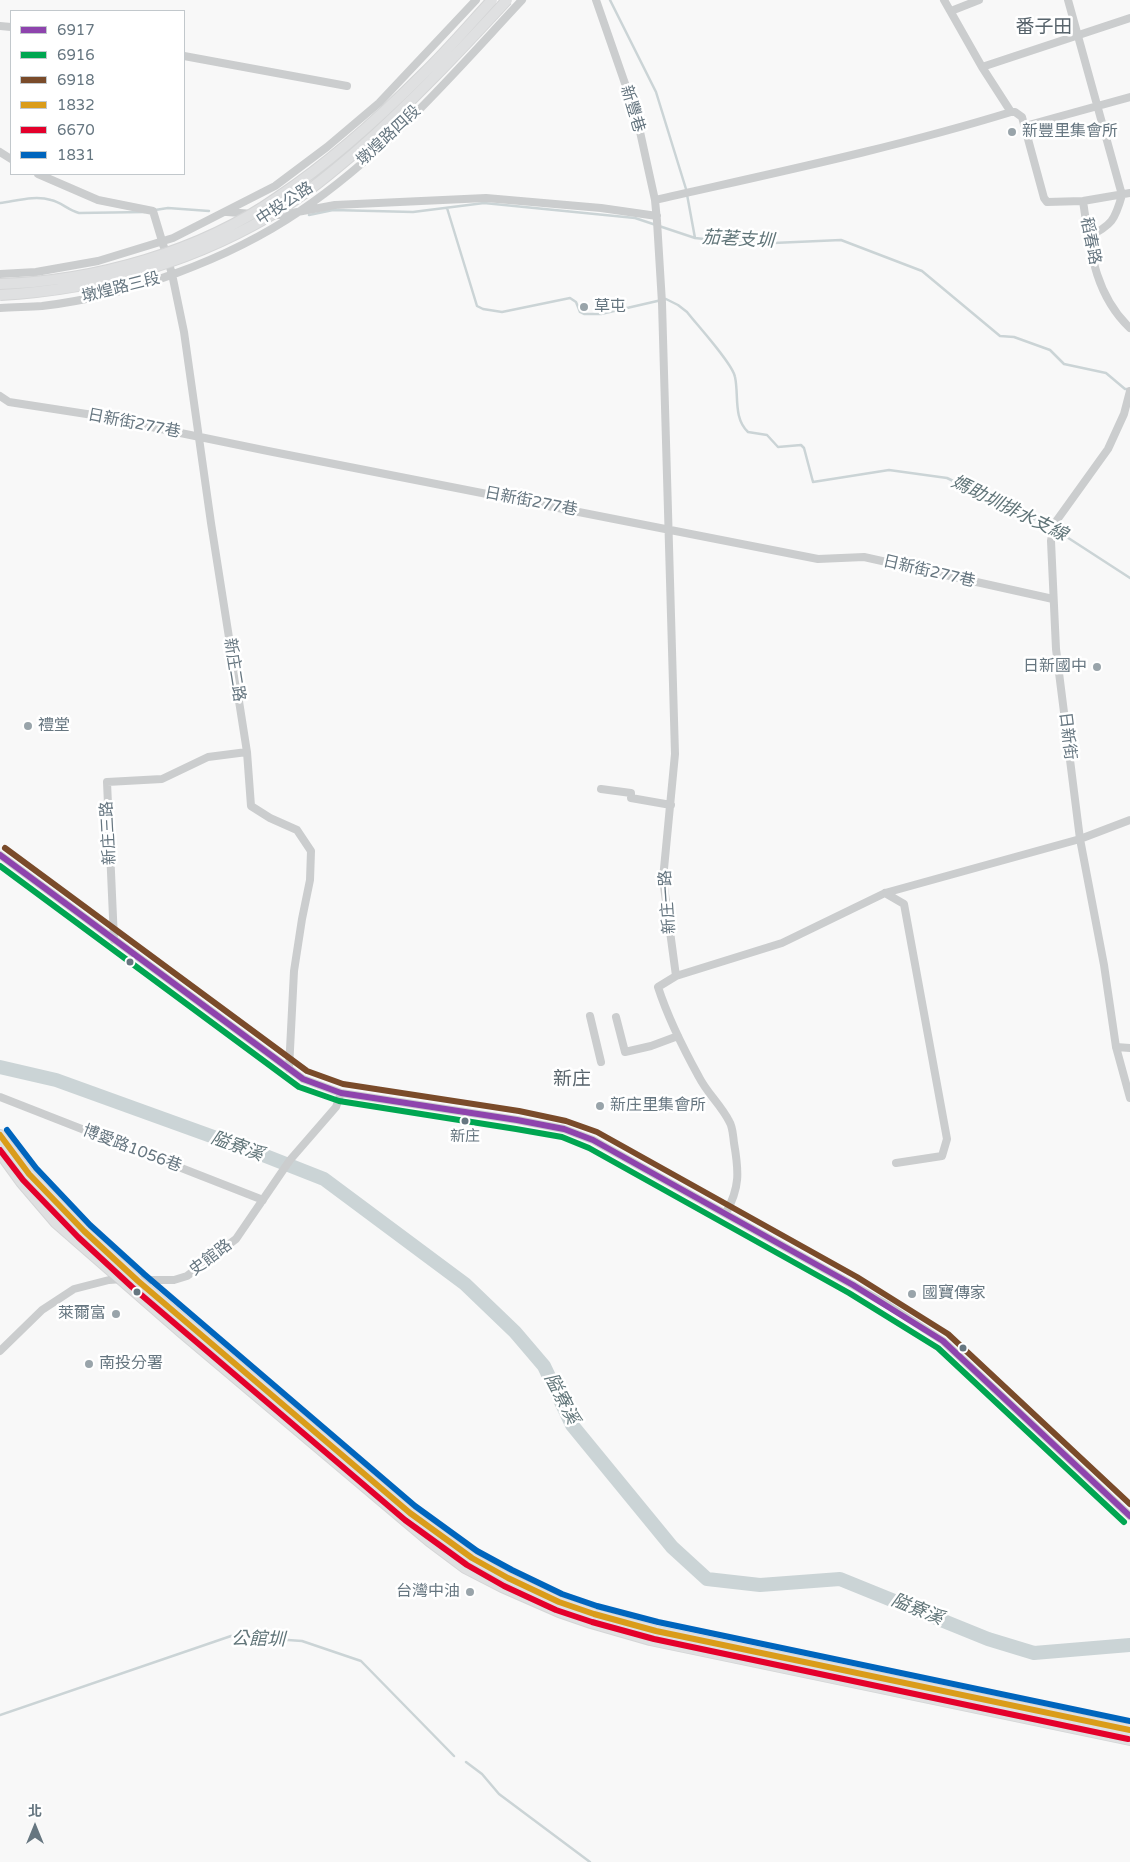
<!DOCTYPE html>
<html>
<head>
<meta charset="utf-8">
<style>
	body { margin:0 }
	#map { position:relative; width:1130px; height:1862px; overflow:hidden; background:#f8f8f8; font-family:"Varela Round","Noto Sans TC",sans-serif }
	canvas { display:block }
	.legend { position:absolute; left:10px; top:10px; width:175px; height:165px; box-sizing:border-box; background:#fff; border:1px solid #c2c8cc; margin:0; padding:6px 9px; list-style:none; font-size:15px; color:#667680 }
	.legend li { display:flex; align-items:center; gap:10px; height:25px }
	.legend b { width:25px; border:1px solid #c2c8cc }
	.north { position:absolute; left:10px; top:1802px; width:50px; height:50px; -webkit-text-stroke:4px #fff; paint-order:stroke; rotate:0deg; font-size:14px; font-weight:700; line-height:20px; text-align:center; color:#667680 }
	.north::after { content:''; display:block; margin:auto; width:18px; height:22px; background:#667680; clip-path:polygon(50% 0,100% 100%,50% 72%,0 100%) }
</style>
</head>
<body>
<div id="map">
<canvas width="1130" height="1862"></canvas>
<ul class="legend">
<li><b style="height:6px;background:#8e44ad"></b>6917</li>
<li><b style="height:6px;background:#00a651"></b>6916</li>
<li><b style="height:6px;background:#7a4b2a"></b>6918</li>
<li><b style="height:6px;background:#da9c1a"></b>1832</li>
<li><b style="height:6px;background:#e4002b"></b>6670</li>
<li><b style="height:6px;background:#0065bd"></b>1831</li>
</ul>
<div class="north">北</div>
</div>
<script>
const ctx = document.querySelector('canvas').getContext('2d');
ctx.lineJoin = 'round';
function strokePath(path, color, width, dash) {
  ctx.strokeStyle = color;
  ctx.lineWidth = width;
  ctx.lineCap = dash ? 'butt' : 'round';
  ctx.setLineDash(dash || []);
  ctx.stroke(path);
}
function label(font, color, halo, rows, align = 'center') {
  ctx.font = font + ' "Varela Round","Noto Sans TC",sans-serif';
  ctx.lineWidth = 5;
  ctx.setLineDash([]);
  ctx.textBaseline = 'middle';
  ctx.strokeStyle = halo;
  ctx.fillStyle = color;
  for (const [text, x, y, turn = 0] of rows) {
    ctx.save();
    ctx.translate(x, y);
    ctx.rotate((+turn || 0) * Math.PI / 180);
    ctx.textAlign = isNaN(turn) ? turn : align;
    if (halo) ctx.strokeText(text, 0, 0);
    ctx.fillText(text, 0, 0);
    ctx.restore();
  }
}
strokePath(new Path2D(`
	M610,0L656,92L686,189L695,238
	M0,203C16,201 35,195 51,200C61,202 68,210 79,213L145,212
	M447,208L477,306L483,309L502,312L570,298L576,302L580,312L584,314H601L666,299L678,305L687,312C697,325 733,364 735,377C739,395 733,418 748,432L767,435L778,447L801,445L804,448L813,482L889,470L947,478L966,487L992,503L1020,512L1051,527
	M155,210L168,208L209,211
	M309,215L333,210L413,212L484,203L635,218L695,238L751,244L841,240L922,271L1000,336L1014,337L1050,350L1064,364L1106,373L1125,389H1129
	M1056,530L1130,578
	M0,1715L231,1636L302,1641L361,1661L454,1756
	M466,1762L482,1774L499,1794L590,1862`), '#cbd4d6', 2.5);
strokePath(new Path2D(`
	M0,1067L56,1080L258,1153L324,1179L465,1284L515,1332L544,1366L572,1425L672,1547L707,1579L760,1585L840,1579L988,1639L1034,1653L1130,1645`), '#cbd4d6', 14);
const major = new Path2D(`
	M0,1135L29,1174L84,1231L138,1281L410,1513L472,1558L508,1578L559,1602L594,1614L656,1631L1130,1730
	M0,1153L21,1182L56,1223L181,1332L429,1541L465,1568L502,1587L559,1612L591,1623L650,1640L1130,1740`);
strokePath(major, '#d4d5d6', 12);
strokePath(new Path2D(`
	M596,0L637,118L655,200L657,221L662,303L675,754L663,879L676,976
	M944,0L982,67L1011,112H1015L1022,117L1044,198L1047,202L1083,201L1130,193
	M1068,0L1122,195C1115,220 1112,225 1088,237
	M951,11L979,0
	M0,26L11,27
	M184,56L347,86
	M982,67L1130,18
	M1025,126L1130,97
	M0,152L11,159
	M38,174L98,200L153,211L172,274L184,332L211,523L247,752L251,806L270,818L297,830L311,851L310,880L302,919L294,971L289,1069
	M655,200C774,173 894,148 1011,112
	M1083,201C1090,248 1094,294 1130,328
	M227,212L253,214
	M272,215H281L335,205L486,198L601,208L657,216
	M0,274L36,272L98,261L173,238L275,186L327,147L379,103L476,0
	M0,308C14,307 28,307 42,306C128,296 228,260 300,211C385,154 453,74 522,0
	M1130,391L1124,414L1108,449L1057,520L1053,529L1051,541L1056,649L1080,839L1104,965L1116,1047L1130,1098
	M0,396L9,402L93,415L268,451L818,559L864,557L1053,599
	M601,789L631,793V798L671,805
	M0,855L303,1079L341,1093L517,1120L564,1129L593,1140L853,1285L889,1306L943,1341L1130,1516
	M885,893L904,904L947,1139L942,1156L896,1163
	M114,940L107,782L162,779L208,757L247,752
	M590,1016L601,1062
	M616,1017L625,1052L651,1046L678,1036
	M1116,1047L1130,1048
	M0,1097L263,1200
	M726,1213C740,1187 739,1172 734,1143C733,1136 733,1127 729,1121C721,1105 707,1093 699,1077C683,1048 668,1018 658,987L676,976L782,943L885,893L1080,839L1130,820
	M135,1280H174L187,1276L236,1239L290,1160L336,1107L341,1093
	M0,1351L42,1310L74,1289L109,1280L123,1279`), '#cbcdce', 8);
strokePath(major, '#dfe0e1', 10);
const majorBridge = new Path2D(`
	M0,284C95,281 200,252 278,197C330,162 378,119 422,75C447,51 469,25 492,0
	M0,295C100,290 201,260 286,206C311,190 335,170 358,150C411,103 459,52 507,0`);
strokePath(majorBridge, '#d4d5d6', 12, []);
strokePath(majorBridge, '#dfe0e1', 10);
strokePath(new Path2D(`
	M0,855L303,1079L341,1093L517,1120L564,1129L593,1140L853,1285L943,1341L1130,1516`), '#8e44ad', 6);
strokePath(new Path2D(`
	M0,866L299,1087L339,1101L516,1129L562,1137L589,1148L849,1293L938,1348L1124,1522`), '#00a651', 6);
strokePath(new Path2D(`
	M5,848L307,1071L343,1084L519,1111L566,1121L597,1132L857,1277L948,1334L1130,1504`), '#7a4b2a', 6);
strokePath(new Path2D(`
	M0,1135L29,1174L84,1231L138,1281L410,1513L472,1558L508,1578L559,1602L594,1614L656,1631L1130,1730`), '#da9c1a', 6);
strokePath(new Path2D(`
	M0,1150L23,1180L78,1237L132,1287L405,1520L467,1565L504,1586L556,1610L592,1622L654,1639L1128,1739`), '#e4002b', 6);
strokePath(new Path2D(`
	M7,1130L36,1168L90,1225L144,1274L415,1506L477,1551L512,1570L562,1594L597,1606L658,1622L1130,1721`), '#0065bd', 6);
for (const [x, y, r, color] of [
	[1012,132,5,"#99a4aa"],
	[584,307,5,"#99a4aa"],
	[1097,667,5,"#99a4aa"],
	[28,726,5,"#99a4aa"],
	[130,962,4.5,"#667680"],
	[600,1106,5,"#99a4aa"],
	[465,1121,4.5,"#667680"],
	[137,1292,4.5,"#667680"],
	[912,1294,5,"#99a4aa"],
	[116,1314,5,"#99a4aa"],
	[963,1348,4.5,"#667680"],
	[89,1364,5,"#99a4aa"],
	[470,1592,5,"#99a4aa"]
]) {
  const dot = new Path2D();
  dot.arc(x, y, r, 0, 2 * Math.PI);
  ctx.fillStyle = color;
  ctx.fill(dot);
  strokePath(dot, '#fff', 2);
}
label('15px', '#667680', '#fff', [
	["新庄",465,1137]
]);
label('16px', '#667680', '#fff', [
	["新豐巷",632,109,73],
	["墩煌路四段",389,136,-43],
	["中投公路",285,204,-33],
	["稻春路",1090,241,79],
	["墩煌路三段",121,288,-14],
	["日新街277巷",134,424,11],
	["日新街277巷",531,502,11],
	["日新街277巷",929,572,13],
	["新庄二路",234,670,81],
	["日新街",1067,736,83],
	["新庄三路",109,833,-93],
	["新庄一路",668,902,-94],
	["博愛路1056巷",132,1149,21],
	["史館路",211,1258,-37]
]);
label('16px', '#667680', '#fff', [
	["新豐里集會所",1022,132],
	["草屯",594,307],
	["日新國中",1087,667,"right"],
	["禮堂",38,726],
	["新庄里集會所",610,1106],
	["國寶傳家",922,1294],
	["萊爾富",106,1314,"right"],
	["南投分署",99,1364],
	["台灣中油",460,1592,"right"]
], 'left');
label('italic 18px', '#617579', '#fff', [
	["茄荖支圳",738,240,3],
	["媽助圳排水支線",1009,509,26],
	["隘寮溪",237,1147,20],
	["隘寮溪",561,1399,63],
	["隘寮溪",917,1610,22],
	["公館圳",258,1640,1]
]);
label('19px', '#58646c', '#fff', [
	["番子田",1044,28],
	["新庄",572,1080]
]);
</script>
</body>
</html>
